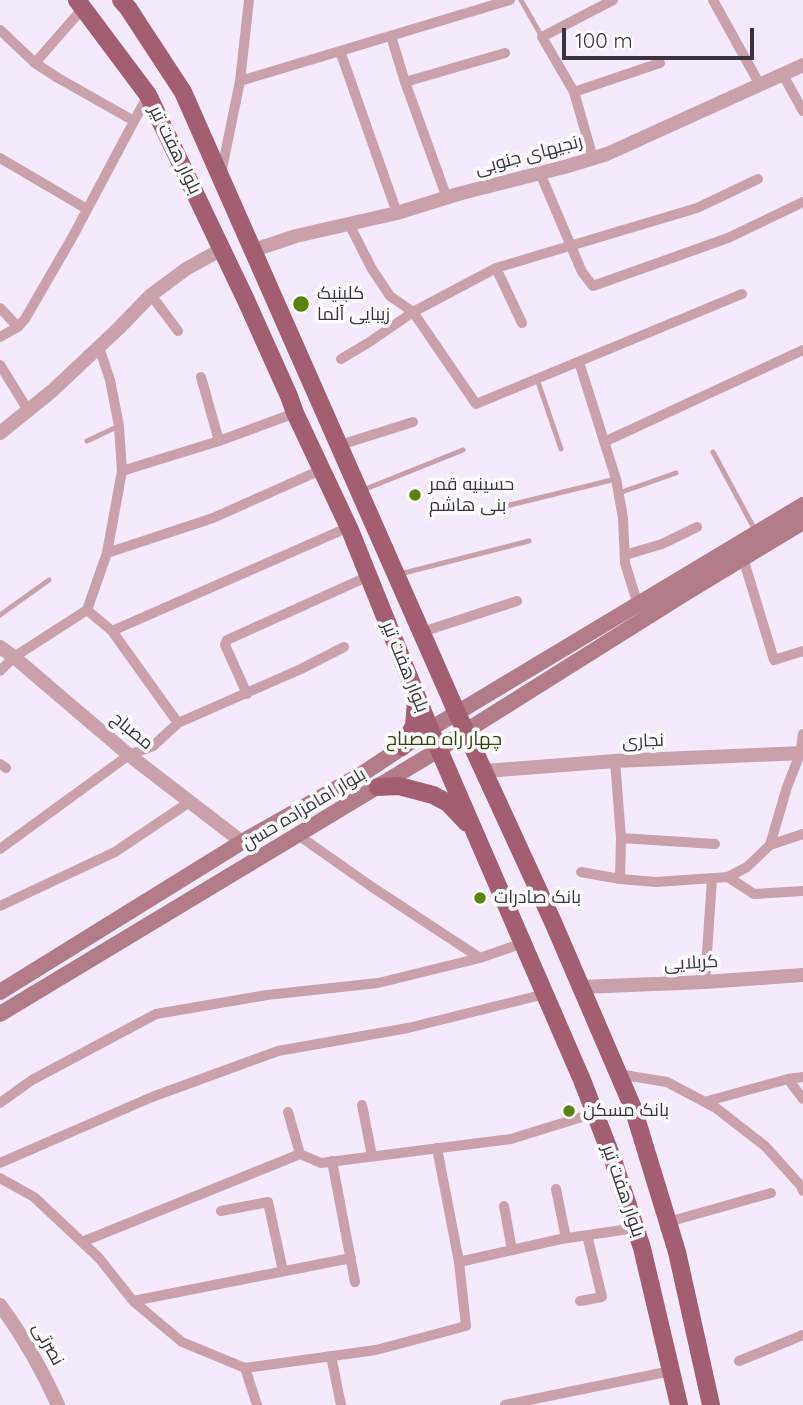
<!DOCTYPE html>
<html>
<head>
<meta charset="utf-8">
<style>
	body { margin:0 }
	#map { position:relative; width:803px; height:1405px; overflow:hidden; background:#f4eafb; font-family:Quicksand,sans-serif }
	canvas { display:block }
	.scale { position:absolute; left:562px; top:28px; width:192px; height:32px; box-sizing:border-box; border:4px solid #3a333e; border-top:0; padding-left:9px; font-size:21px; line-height:24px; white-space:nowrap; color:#3a333e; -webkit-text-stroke:5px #fcfcfc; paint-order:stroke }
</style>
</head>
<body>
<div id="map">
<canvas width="803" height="1405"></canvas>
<div class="scale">100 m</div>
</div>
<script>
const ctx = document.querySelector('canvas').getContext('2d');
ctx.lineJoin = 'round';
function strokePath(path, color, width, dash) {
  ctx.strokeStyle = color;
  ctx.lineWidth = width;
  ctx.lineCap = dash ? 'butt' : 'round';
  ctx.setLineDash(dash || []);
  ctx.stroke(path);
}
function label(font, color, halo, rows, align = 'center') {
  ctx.font = font + ' Quicksand,Cairo,sans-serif';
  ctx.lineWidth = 7;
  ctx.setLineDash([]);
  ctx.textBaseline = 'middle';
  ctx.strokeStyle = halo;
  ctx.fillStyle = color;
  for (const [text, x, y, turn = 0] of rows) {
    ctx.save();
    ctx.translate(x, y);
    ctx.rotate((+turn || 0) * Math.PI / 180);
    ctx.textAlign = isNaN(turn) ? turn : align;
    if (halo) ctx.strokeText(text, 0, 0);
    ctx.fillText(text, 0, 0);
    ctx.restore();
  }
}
strokePath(new Path2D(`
	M521,0L542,37
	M537,379L561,449
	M87,441L119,426
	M713,452L755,530
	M363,490L463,450
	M619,493L676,473
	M498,508L616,479
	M400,574L529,541
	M0,615L49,580`), '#c8a1aa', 5);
strokePath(new Path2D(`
	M713,0L760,85
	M0,30L35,63L58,78L134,121
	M391,36L405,82L447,198
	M340,51L397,213
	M35,63L83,8
	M783,75L803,111
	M240,81L510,0
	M405,82L505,53
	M574,92L660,63
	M0,158L87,209
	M593,158L574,92L542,37L613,0
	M540,173L582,272L593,286L728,238L803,202
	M221,174L240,81L249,0
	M349,224L372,269L390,296L413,312L476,404L742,294
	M496,268L522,323
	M151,295L178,331
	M0,308L18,327
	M0,337L18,327L25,319L73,236L148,95
	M341,359L368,343L413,312L496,268L697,208L758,179
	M579,362L616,479L623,518L625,563L638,605
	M0,365L28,410
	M201,377L219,441
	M604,442L803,350
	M340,445L413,422
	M122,471L219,441L295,413
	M107,553L213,518L323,469
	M625,555L662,544L697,527
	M743,558L774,660L803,651
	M87,610L112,631L178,723
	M112,631L349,527
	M422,632L517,601
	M0,671L14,657L87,610L107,553L122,471L119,426L110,380L99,347
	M247,694L225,645L227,640L369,576
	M615,761L621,838L620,879
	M0,764L6,768
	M298,835L372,887L480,958
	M621,838L715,844
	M770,845L803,834
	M0,849L129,755L153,746L178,723L301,669L344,647
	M581,872L620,879L656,882L728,877L747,867L770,845L787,787L800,754L803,734
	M728,877L754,894L803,891
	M0,906L115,852L191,801
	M705,982L712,879
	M618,1074L667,1082L716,1108L765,1146L801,1186L803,1191
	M788,1079L803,1099
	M704,1102L788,1079L803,1077
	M0,1103L32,1080L156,1014L267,995L378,983L480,958L523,943
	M362,1105L372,1156
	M288,1112L300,1154
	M437,1148L459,1262
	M332,1161L355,1282
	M0,1163L152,1097L278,1051L408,1028L545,994
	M0,1178L34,1197L99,1258L133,1301L182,1342L245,1368
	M556,1189L566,1238
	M504,1206L512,1250
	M221,1211L268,1202L283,1271
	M668,1222L771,1193
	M82,1242L300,1154L321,1163L511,1139L595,1113
	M133,1301L351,1258
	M580,1301L602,1297L587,1235
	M331,1356L341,1405
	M739,1361L803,1335
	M245,1368L376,1350L466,1326L459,1262L561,1239L636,1228
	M245,1368L257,1405
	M505,1405L671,1371`), '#c8a1aa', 10);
strokePath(new Path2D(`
	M254,250L296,236L397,213L458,194L568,166L607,154L803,65
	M0,433L52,391L118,329L151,295L186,269L222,249
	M0,647L14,657L129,755L242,842
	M485,771L615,761L803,753
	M581,987L705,982L803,975
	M0,1305C23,1336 42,1370 58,1405`), '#c8a1aa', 14);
strokePath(new Path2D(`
	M0,992L242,842L362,774L430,729L803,505
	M0,1014L440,749L466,731L684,594L803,522`), '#b37b88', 16);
strokePath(new Path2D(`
	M77,0L148,95L245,298L289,396L295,413L350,530L430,729L582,1080L613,1160L642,1248L679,1405
	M121,0L128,8L183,92L457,713L553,922L633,1108L677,1252L711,1405
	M402,747L414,726L416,702
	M378,787L399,786L433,795L448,803L467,823`), '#a35f71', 18);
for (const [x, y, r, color] of [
	[301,304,9,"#58830d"],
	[415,495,7,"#58830d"],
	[480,898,7,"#58830d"],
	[569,1111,7,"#58830d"]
]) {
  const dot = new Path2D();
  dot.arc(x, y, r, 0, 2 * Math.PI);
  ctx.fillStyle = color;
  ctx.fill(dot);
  strokePath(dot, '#fcfcfc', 2.5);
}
label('18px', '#3a333e', '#fcfcfc', [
	["بلوار هفت تیر",175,150,64],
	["رنجیهای جنوبی",529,155,-15],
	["بلوار هفت تیر",405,667,68],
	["مصباح",132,731,39],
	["نجاری",643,741,-2],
	["بلوار امامزاده حسن",304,809,-31],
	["کربلایی",691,963,-3],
	["بلوار هفت تیر",623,1191,71],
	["نصرتی",48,1344,61]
]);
label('18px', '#3a333e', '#fcfcfc', [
	["کلینیک",317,294],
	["زیبایی آلما",317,315],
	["حسینیه قمر",429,485],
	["بنی هاشم",429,506],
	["بانک صادرات",494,898],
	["بانک مسکن",583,1111]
], 'left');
label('19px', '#2f4512', '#fcfcfc', [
	["چهار راه مصباح",444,739]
]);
</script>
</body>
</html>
